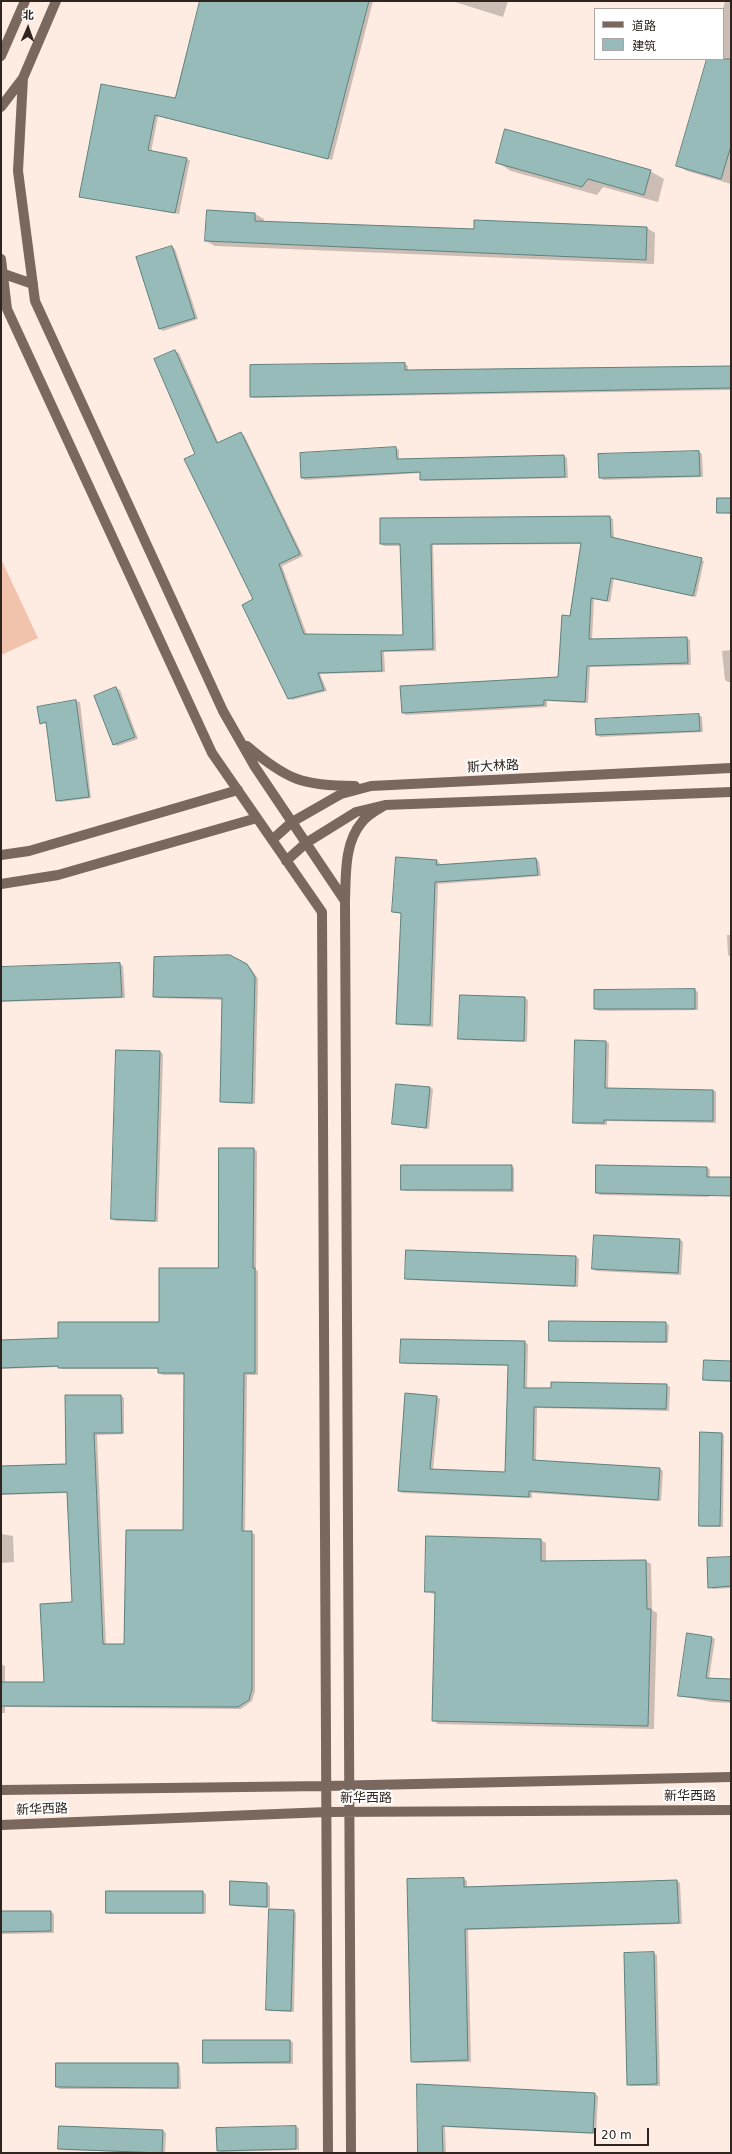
<!DOCTYPE html>
<html>
<head>
<meta charset="utf-8">
<style>
	body { margin:0 }
	#map { position:relative; width:732px; height:2154px; overflow:hidden; background:#feebe2; font-family:"DejaVu Sans","Noto Sans SC",sans-serif }
	canvas { display:block }
	.frame { position:absolute; inset:0; border:2px solid #2f241e; pointer-events:none }
	.legend { position:absolute; left:594px; top:8px; width:130px; height:52px; box-sizing:border-box; background:#fff; border:1px solid #aca7a5; margin:0; padding:5px 7px; list-style:none; font-size:12px; color:#2f241e }
	.legend li { display:flex; align-items:center; gap:8px; height:20px }
	.legend b { width:20px; border:1px solid #aca7a5 }
	.north { position:absolute; left:8px; top:8px; width:40px; height:40px; -webkit-text-stroke:3px #fff; paint-order:stroke; rotate:2deg; font-size:11px; font-weight:700; line-height:16px; text-align:center; color:#2f241e }
	.north::after { content:''; display:block; margin:auto; width:14px; height:18px; background:#2f241e; clip-path:polygon(50% 0,100% 100%,50% 72%,0 100%) }
	.scale { position:absolute; left:594px; top:2128px; width:55px; height:18px; box-sizing:border-box; border:2px solid #2f241e; border-top:0; padding-left:5px; font-size:12px; line-height:14px; white-space:nowrap; color:#2f241e; -webkit-text-stroke:3px #fff; paint-order:stroke }
</style>
</head>
<body>
<div id="map">
<canvas width="732" height="2154"></canvas>
<div class="frame"></div>
<ul class="legend">
<li><b style="height:5px;background:#7a685f"></b>道路</li>
<li><b style="height:11px;background:#96bbb8"></b>建筑</li>
</ul>
<div class="north">北</div>
<div class="scale">20 m</div>
</div>
<script>
const ctx = document.querySelector('canvas').getContext('2d');
ctx.lineJoin = 'round';
function fill(path, color) {
  ctx.fillStyle = color;
  ctx.fill(path, 'evenodd');
}
function strokePath(path, color, width, dash) {
  ctx.strokeStyle = color;
  ctx.lineWidth = width;
  ctx.lineCap = dash ? 'butt' : 'round';
  ctx.setLineDash(dash || []);
  ctx.stroke(path);
}
function label(font, color, halo, rows, align = 'center') {
  ctx.font = font + ' "DejaVu Sans","Noto Sans SC",sans-serif';
  ctx.lineWidth = 4;
  ctx.setLineDash([]);
  ctx.textBaseline = 'middle';
  ctx.strokeStyle = halo;
  ctx.fillStyle = color;
  for (const [text, x, y, turn = 0] of rows) {
    ctx.save();
    ctx.translate(x, y);
    ctx.rotate((+turn || 0) * Math.PI / 180);
    ctx.textAlign = isNaN(turn) ? turn : align;
    if (halo) ctx.strokeText(text, 0, 0);
    ctx.fillText(text, 0, 0);
    ctx.restore();
  }
}
fill(new Path2D(`
	M1,559L38,638L1,655Z`), '#f1c3ac');
fill(new Path2D(`
	M201,1H373L332,160L158,116L151,152L190,160L179,214L81,196L101,85L175,99Z
	M452,1H508L503,17Z
	M725,1H731V184L687,171L677,165L708,59H723V9Z
	M497,162L650,171L664,179L658,202L603,187L597,195L511,171Z
	M207,211L255,214L264,219L263,223L475,230L647,228L655,233L654,264L215,246L206,241Z
	M172,247L175,249L198,319L163,331L160,329Z
	M175,351L179,353L219,444L241,433L244,435L303,556L282,566L307,635L404,636L401,546H384L381,544V519L610,517L613,519L614,539L704,561L696,597L614,579L610,602L594,599L592,640L687,638L690,640L691,665L590,667L588,703L547,701V707L406,715L403,713L559,678L582,544L433,545L436,651L384,652L385,672L320,674L327,691L292,700L289,698L255,600L197,454Z
	M405,364L408,366V371L731,367V390L254,398L251,397V366Z
	M396,448L399,450V460L564,456L567,458L568,478L424,481L421,479V473L305,480L302,478Z
	M699,452L702,454L703,477L603,480L600,478Z
	M731,499V514L718,512Z
	M731,650V682H728L725,680L722,651Z
	M116,688L120,690L138,739L117,746L114,744Z
	M76,701L80,702L91,798L60,802L57,800L48,724L41,723L38,708Z
	M699,715L702,717L703,732L600,737L597,735L596,720Z
	M536,859L539,861L541,876L438,884L433,1027L401,1025L397,1023L402,914L393,912L436,861L440,863L439,866Z
	M727,935H731V957L728,955Z
	M230,956L250,967L258,979L255,1104L225,1103L221,1101L222,1000L157,998L154,996Z
	M120,964L123,966L125,998L1,1002V968Z
	M695,990L698,992V1010L599,1011L595,1009Z
	M525,998L528,1000L527,1042L463,1040L460,1039Z
	M606,1042L609,1043L608,1089L713,1090L716,1092V1123L607,1121V1125L577,1124L574,1122Z
	M117,1051L160,1052L163,1054L158,1222L116,1221L112,1219Z
	M430,1088L433,1089L429,1129L393,1124Z
	M220,1149H254L257,1151L256,1270L258,1271V1375H247L245,1532L255,1534V1691L252,1701L241,1709L5,1707V1713H1V1664L5,1666V1683H45L73,1603L68,1493L1,1495V1467L67,1465L66,1396H121L124,1398V1434L97,1435L106,1645H125L184,1531L185,1375H163L159,1373V1369H62L59,1367L1,1369V1341L59,1339L160,1323L219,1269Z
	M511,1166L514,1168V1192L405,1191L402,1189Z
	M707,1168L710,1169L709,1197L600,1195L597,1193Z
	M680,1240L683,1242L681,1275L596,1271L593,1269Z
	M407,1251L576,1257L579,1259L578,1287L409,1280L406,1279Z
	M665,1323L669,1325L668,1343L553,1342L550,1341Z
	M524,1342L528,1344L527,1389L667,1385L670,1387L669,1411L537,1408L536,1461L660,1469L663,1471L661,1501L532,1493V1498L402,1493L399,1491L437,1397L440,1399L433,1470L506,1473L509,1366L405,1364L401,1362Z
	M731,1362V1382L707,1381L704,1379Z
	M721,1434L724,1435L723,1527H703L700,1526Z
	M1,1534L13,1536L14,1562L1,1563Z
	M541,1540L546,1543V1562L646,1561L651,1564L652,1610L657,1613L654,1729L438,1724L433,1720L436,1595L426,1591Z
	M731,1558V1588L713,1589L709,1587Z
	M712,1638L715,1639L709,1679L731,1680V1703L712,1702L679,1696Z
	M464,1879L467,1881V1888L677,1881L680,1883L682,1924L468,1930L471,2062L415,2063L412,2061Z
	M267,1884L270,1886V1908L235,1906L231,1904Z
	M107,1892H203L206,1894V1914H110L107,1912Z
	M293,1911L296,1913L294,2012L270,2011L267,2009Z
	M1,1912H51L54,1914V1933L1,1934Z
	M653,1953L657,1955L660,2086H631L628,2085Z
	M290,2041L293,2042V2064H207L204,2062Z
	M177,2064L180,2066L181,2089H60L57,2087Z
	M418,2085L595,2094L598,2096L596,2134L445,2127L446,2153H419Z
	M296,2127L299,2128V2150L221,2152L218,2150Z
	M163,2131L166,2133L165,2153L62,2150L59,2148Z`), '#0003');
const building = new Path2D(`
	M200,1H369L328,159L155,115L148,150L187,158L175,213L79,197L101,84L175,98Z
	M707,59H731V146L721,179L676,166Z
	M505,129L651,170L644,195L588,179L582,187L496,163Z
	M207,210L255,213V221L474,229V220L647,227L646,260L205,241Z
	M172,246L195,318L159,329L136,257Z
	M175,350L217,443L241,432L300,554L279,564L304,634L403,635L400,544H380V518L610,516L611,537L702,558L693,596L611,578L607,601L591,598L589,639L687,637L688,663L587,666L585,702L544,700V705L402,713L400,686L558,677L562,615L570,616L581,543L431,544L433,649L381,651L382,671L318,673L324,690L288,699L242,605L253,599L184,459L195,454L154,359Z
	M405,363V370L731,366V388L250,397V365Z
	M396,447L397,459L564,455L565,477L420,480V472L301,478L300,453Z
	M699,451L700,476L599,478L598,454Z
	M717,498H731V513H717Z
	M116,687L135,737L113,745L94,696Z
	M76,700L89,797L56,801L46,722L40,724L37,707Z
	M699,714L700,731L596,735L595,719Z
	M396,857L437,860L436,865L536,858L538,875L435,882L430,1025L396,1024L401,913L392,912Z
	M230,955L247,964L255,977L252,1103L220,1102L222,998L153,997L154,957Z
	M120,963L122,997L1,1001V967Z
	M695,989V1009H594V990Z
	M460,995L525,997L524,1041L458,1039Z
	M575,1040L606,1041L605,1088L713,1090V1121L604,1120V1123H573Z
	M116,1050L160,1051L155,1221L111,1219Z
	M396,1084L430,1087L426,1128L392,1124Z
	M219,1148H254L253,1268H255V1373H244L242,1531H252V1689L249,1700L238,1707L1,1706V1682H44L40,1604L72,1602L67,1492L1,1494V1466L66,1464L65,1395H121L122,1433H94L103,1644H124L126,1530H183L184,1373H158V1368H58V1366L1,1368V1340L58,1338V1322H159V1268H218Z
	M401,1165H512V1190H401Z
	M596,1165L707,1167V1177H731V1196L596,1193Z
	M594,1235L680,1239L678,1273L592,1269Z
	M406,1250L576,1256L575,1286L405,1279Z
	M549,1321L666,1322V1342L549,1341Z
	M401,1339L525,1341L524,1388H551V1382L667,1384L666,1409L534,1407L533,1460L660,1468L658,1500L529,1491V1497L398,1491L405,1393L437,1396L430,1469L505,1472L508,1365L400,1363Z
	M704,1360L731,1361V1381L703,1380Z
	M700,1432L722,1433L720,1526H699Z
	M426,1536L541,1539V1561L646,1560L647,1609H651L648,1726L432,1721L435,1592H425Z
	M731,1557V1586L708,1588L707,1558Z
	M687,1633L712,1637L706,1678L731,1679V1701L678,1696Z
	M464,1878V1887L677,1880L679,1923L465,1929L468,2060L411,2062L407,1879Z
	M230,1881L267,1883V1907L230,1905Z
	M106,1891H203V1913H106Z
	M269,1909L294,1910L291,2011L266,2010Z
	M1,1911H51V1931L1,1932Z
	M654,1952L657,2084L627,2085L624,1953Z
	M203,2040H290V2062L203,2063Z
	M56,2063H178V2088L56,2087Z
	M417,2084L595,2093L593,2133L442,2126L443,2153H418Z
	M59,2126L163,2130L162,2153L58,2149Z
	M296,2126V2149L217,2151L216,2128Z`);
fill(building, '#96bbb8');
strokePath(building, '#5e817e', 1);
strokePath(new Path2D(`
	M56,1L23,78L18,171L35,301L223,711L255,767L345,901
	M1,56L25,1
	M1,107L23,78
	M1,259L7,309L212,753L322,912L328,2153
	M1,273L33,284
	M247,746C287,780 303,786 355,786
	M272,840L292,822L341,794L371,786L731,768
	M1,855L29,851L238,790
	M286,861L306,843L356,812L385,805L731,792
	M1,884L58,875L257,818
	M1,1790L326,1786L731,1777
	M1,1825L327,1812L731,1810
	M351,2153L345,901C346,875 344,843 362,822C367,815 377,810 385,805`), '#7a685f', 10);
label('13px', '#2f241e', '#fff', [
	["斯大林路",493,767,-3],
	["新华西路",690,1797],
	["新华西路",366,1799],
	["新华西路",42,1810,-2]
]);
</script>
</body>
</html>
